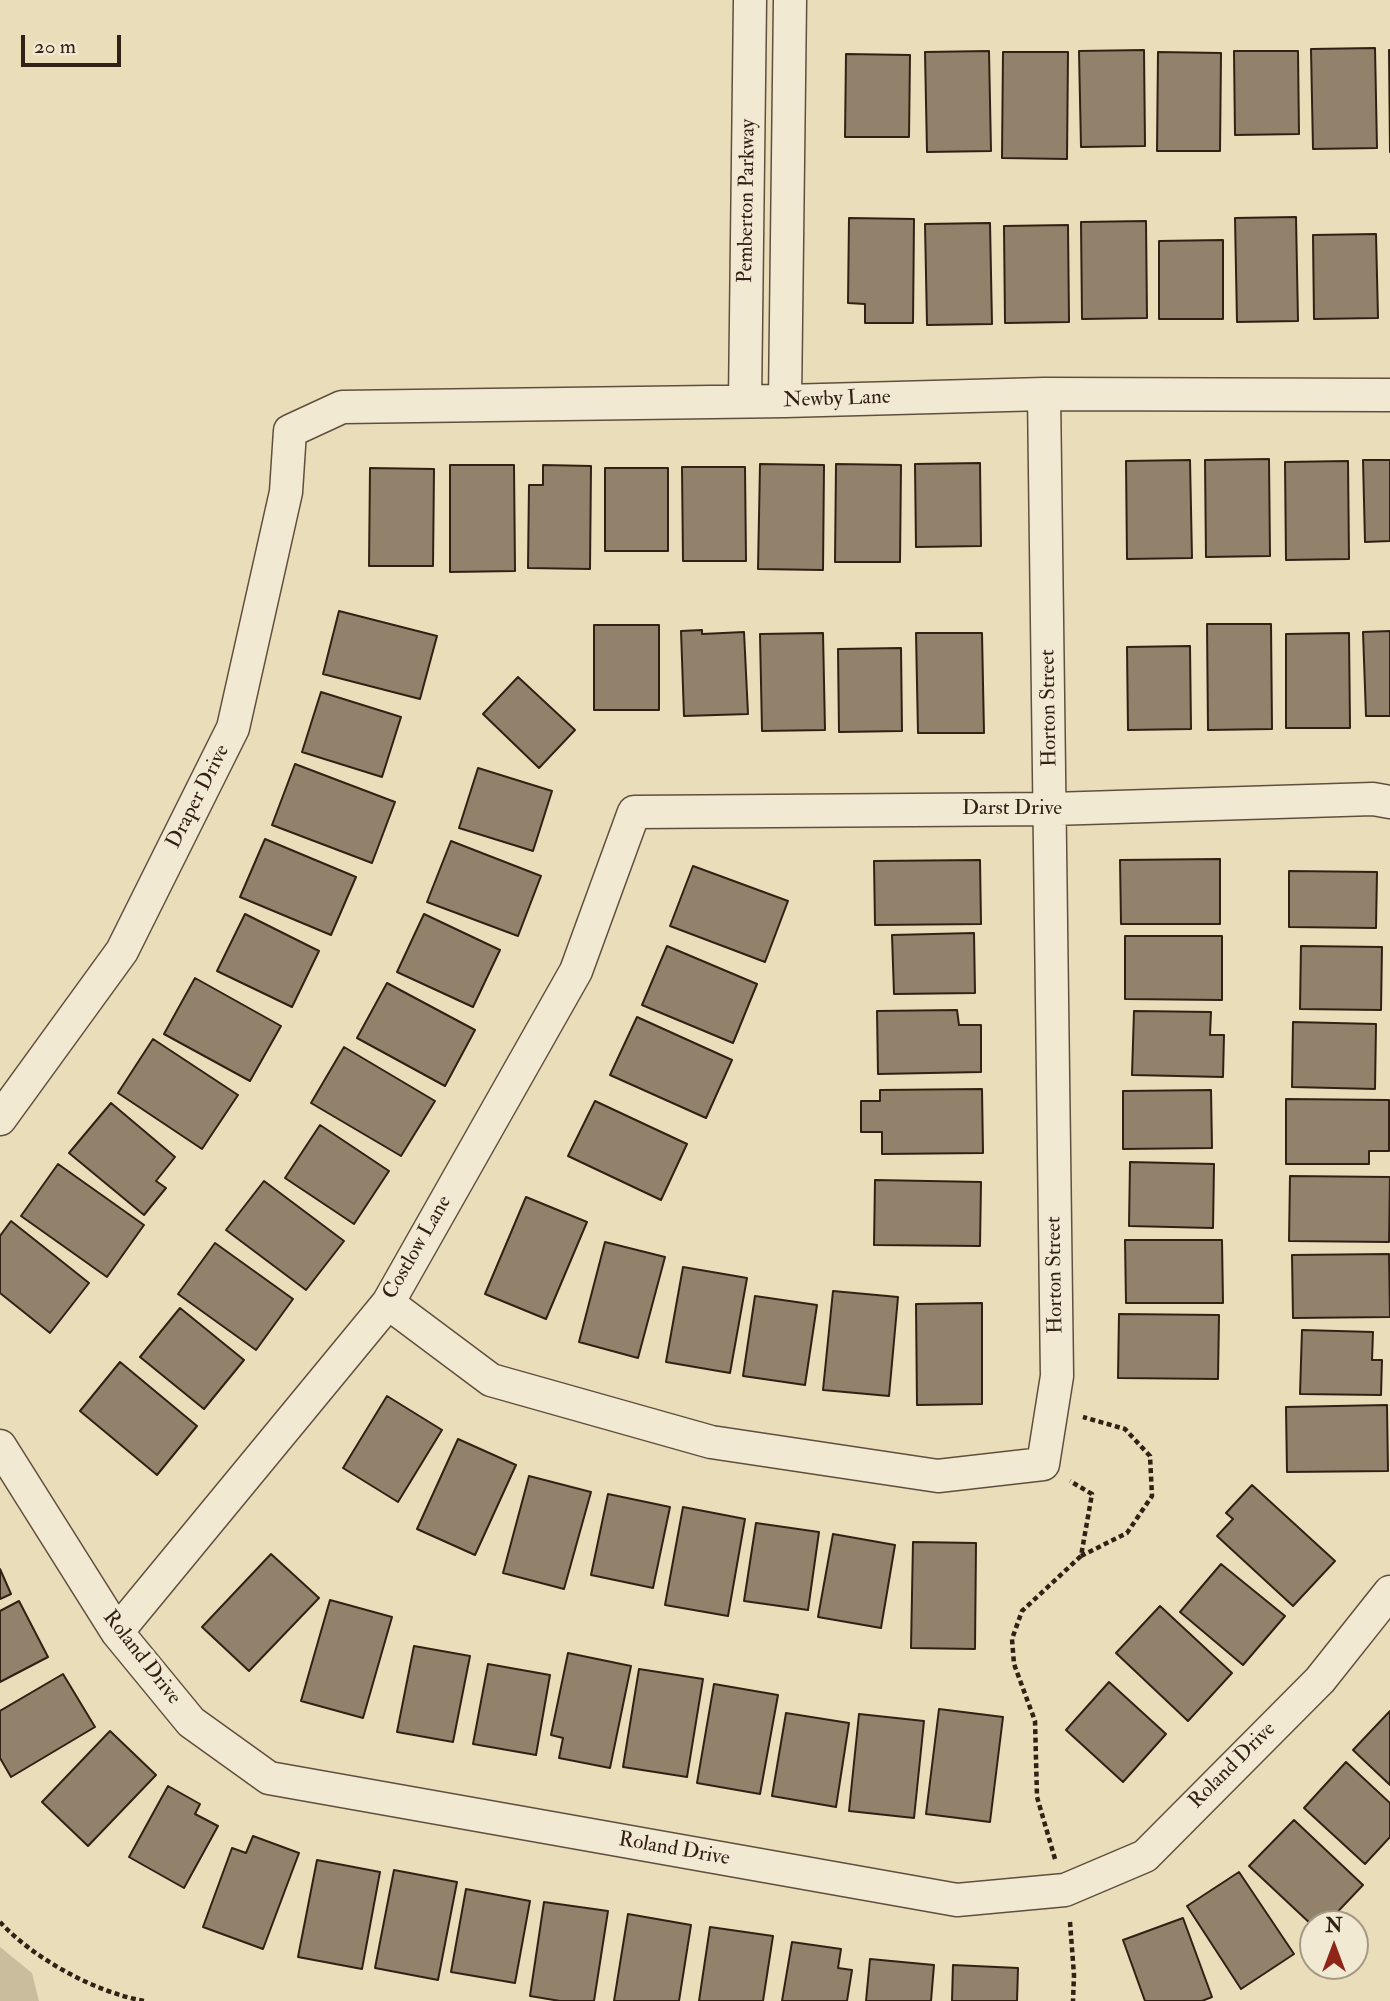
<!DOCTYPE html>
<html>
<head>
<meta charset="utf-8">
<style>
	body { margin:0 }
	#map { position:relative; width:1390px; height:2001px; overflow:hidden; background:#e9ddba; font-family:"IM FELL Double Pica",serif }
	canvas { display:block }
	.north { position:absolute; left:1299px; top:1910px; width:70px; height:70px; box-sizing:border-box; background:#f1e9d2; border:2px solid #a59986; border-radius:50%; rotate:0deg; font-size:19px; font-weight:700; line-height:28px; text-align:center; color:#332015 }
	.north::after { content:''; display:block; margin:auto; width:24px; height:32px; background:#8f2418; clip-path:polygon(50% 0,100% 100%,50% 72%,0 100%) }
	.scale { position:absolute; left:21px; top:35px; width:100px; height:32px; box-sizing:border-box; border:4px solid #332015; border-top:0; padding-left:9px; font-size:21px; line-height:24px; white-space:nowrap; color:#332015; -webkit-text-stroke:5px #f1e9d2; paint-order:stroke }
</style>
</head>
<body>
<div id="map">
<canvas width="1390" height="2001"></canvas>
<div class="north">N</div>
<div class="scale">20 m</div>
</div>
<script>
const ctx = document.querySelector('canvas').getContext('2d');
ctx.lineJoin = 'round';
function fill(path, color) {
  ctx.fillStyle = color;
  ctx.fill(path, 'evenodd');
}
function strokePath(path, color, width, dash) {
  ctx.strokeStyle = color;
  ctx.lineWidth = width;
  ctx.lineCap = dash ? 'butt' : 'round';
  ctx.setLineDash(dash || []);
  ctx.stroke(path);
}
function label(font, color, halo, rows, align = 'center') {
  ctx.font = font + ' "IM FELL Double Pica",serif';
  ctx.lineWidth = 7;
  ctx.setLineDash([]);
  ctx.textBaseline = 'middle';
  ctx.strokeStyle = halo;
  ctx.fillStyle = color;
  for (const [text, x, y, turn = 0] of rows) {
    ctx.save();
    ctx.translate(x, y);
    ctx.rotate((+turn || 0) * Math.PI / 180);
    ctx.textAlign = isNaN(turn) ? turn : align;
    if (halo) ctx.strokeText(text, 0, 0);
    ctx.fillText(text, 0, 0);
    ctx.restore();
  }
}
fill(new Path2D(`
	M0,1947L32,1973L39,2001H0Z`), '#cabd9e');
const building = new Path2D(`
	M1375,48L1377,148L1313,149L1311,49Z
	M1144,50L1145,146L1081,147L1079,51Z
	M1389,50H1390V152Z
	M989,51L991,151L927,152L925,52Z
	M1234,51H1298L1299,134L1235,135Z
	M1003,52H1068L1067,159L1002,158Z
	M1158,52L1221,53L1220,151H1157Z
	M846,54L910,55L909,137H845Z
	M1296,217L1298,321L1237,322L1235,218Z
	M849,218L914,219L913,323H865V304L848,303Z
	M1146,221L1147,318L1082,319L1081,222Z
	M990,223L992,324L927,325L925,224Z
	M1068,225L1069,322L1005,323L1004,226Z
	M1376,234L1378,318L1314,319L1313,235Z
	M1223,240V319H1159V241Z
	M1269,459L1270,556L1206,557L1205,460Z
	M1190,460L1192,558L1127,559L1126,461Z
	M1363,460H1390V541L1365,542Z
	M1348,461L1349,559L1286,560L1285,462Z
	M980,463L981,546L916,547L915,464Z
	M760,464L824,465L823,570L758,569Z
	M836,464L901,465L900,562H835Z
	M450,465H514L515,571L450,572Z
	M543,465L591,466L590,569L528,568L529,485H543Z
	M682,467H745L746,561H683Z
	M370,468L434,469L433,566H369Z
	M605,468H668V551H605Z
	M339,611L437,636L420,699L323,674Z
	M1207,624H1271L1272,729L1208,730Z
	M594,625H659V710H594Z
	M702,630V634L744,632L748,714L684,716L681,631Z
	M1390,631V716H1366L1363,632Z
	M823,633L825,730L762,731L760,634Z
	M916,633H982L984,733H918Z
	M1349,633L1350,728H1286V634Z
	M1190,646L1191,729L1128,730L1127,647Z
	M901,648L902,731L839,732L838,649Z
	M518,677L575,730L539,768L483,714Z
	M321,692L401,717L382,777L302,752Z
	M295,764L395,802L372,863L272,825Z
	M478,768L552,791L533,851L459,828Z
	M265,839L356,877L331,935L240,897Z
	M451,841L541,876L518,936L427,902Z
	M1220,859V924H1121L1120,860Z
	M980,860L981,924L875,925L874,861Z
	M693,866L788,901L765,962L670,926Z
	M1289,871L1377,872L1376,928L1289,927Z
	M245,914L319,951L292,1007L217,971Z
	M424,914L500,950L473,1007L397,972Z
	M974,933L975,993L894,994L892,935Z
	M1125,936H1222V1000L1125,999Z
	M667,946L757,984L733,1043L642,1005Z
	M1301,946L1382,947L1381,1010L1300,1009Z
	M195,978L281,1026L250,1081L164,1034Z
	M387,983L475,1030L445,1086L357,1038Z
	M957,1010L959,1025H981V1072L878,1074L877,1011Z
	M1134,1011L1211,1012L1210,1035H1224L1223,1077L1132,1075Z
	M637,1017L732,1060L706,1118L610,1075Z
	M1293,1022L1376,1024L1375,1089L1292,1087Z
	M153,1039L238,1095L202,1149L118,1093Z
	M344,1047L435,1101L401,1156L311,1103Z
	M982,1089L983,1153L882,1154V1132H861V1101H880V1090Z
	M1211,1090L1212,1148L1123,1149V1091Z
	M1286,1099L1389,1100V1151H1369V1164H1286Z
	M595,1101L687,1144L661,1200L568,1156Z
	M111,1103L175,1157L156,1181L166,1188L144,1215L69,1153Z
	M320,1125L389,1171L354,1224L285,1178Z
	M1130,1162L1214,1164L1213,1228L1129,1226Z
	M58,1164L144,1225L107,1277L21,1216Z
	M1290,1176L1390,1177L1389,1242L1289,1241Z
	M875,1180L981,1182L980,1246L874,1245Z
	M264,1181L344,1241L306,1290L226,1230Z
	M526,1197L587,1222L546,1319L485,1294Z
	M11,1221L89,1283L50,1333L0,1293V1236Z
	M1125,1240H1222L1223,1303H1126Z
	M605,1242L665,1257L638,1358L579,1342Z
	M215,1243L293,1299L256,1350L178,1294Z
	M1389,1254L1390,1317L1293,1318L1292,1255Z
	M683,1267L747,1278L730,1373L666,1362Z
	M833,1291L898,1297L889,1396L823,1390Z
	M755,1296L817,1305L805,1385L743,1376Z
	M982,1303V1404L917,1405L916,1304Z
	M180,1308L244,1360L204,1409L140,1357Z
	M1119,1314L1219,1315L1218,1379L1118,1378Z
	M1302,1330L1373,1332L1372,1360H1382L1381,1395L1300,1394Z
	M120,1362L197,1426L157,1475L80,1411Z
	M387,1396L442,1430L398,1502L343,1468Z
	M1387,1405L1388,1471L1287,1472L1286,1407Z
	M458,1439L516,1465L475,1555L417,1529Z
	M529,1476L591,1492L564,1589L503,1573Z
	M1252,1485L1335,1561L1293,1606L1217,1536L1233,1519L1226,1513Z
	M608,1494L670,1507L653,1588L591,1575Z
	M683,1507L745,1519L728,1616L665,1605Z
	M756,1523L819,1532L808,1610L744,1601Z
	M833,1534L895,1545L881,1628L818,1617Z
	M913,1542L976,1543L975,1649L911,1648Z
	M271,1554L319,1598L249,1671L202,1627Z
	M1221,1564L1285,1616L1243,1665L1180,1612Z
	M0,1569L11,1594L0,1599Z
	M330,1600L392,1617L363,1718L301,1701Z
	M19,1601L48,1657L0,1682V1611Z
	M1160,1606L1232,1673L1188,1721L1116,1653Z
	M414,1646L470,1656L453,1742L397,1732Z
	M568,1653L631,1666L610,1768L559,1758L563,1738L551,1735Z
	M488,1664L550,1675L536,1755L473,1744Z
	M639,1669L703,1679L687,1777L623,1767Z
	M63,1674L95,1727L11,1777L0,1758V1711Z
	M1109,1682L1166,1734L1123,1782L1066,1730Z
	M714,1684L778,1695L760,1794L697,1783Z
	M939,1709L1003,1717L990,1822L926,1814Z
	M1390,1711V1785L1353,1750Z
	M786,1713L849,1723L836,1807L772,1796Z
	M859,1714L924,1721L914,1818L849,1811Z
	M110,1731L156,1775L88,1846L42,1802Z
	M1346,1762L1390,1803V1837L1365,1864L1304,1808Z
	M168,1786L200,1804L195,1814L218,1826L184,1888L129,1857Z
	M1294,1820L1363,1885L1326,1924L1313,1926L1249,1866Z
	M253,1836L299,1853L263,1949L203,1927L232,1848L246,1853Z
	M317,1860L380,1872L362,1969L298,1957Z
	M394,1870L457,1882L438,1980L375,1968Z
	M1239,1872L1294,1954L1241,1989L1187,1906Z
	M466,1889L530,1901L515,1983L451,1972Z
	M544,1902L608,1911L594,2001H560L530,1996Z
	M628,1914L691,1925L679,2001H614Z
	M1183,1918L1212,1997L1202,2001H1145L1123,1940Z
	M710,1927L773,1936L763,2001H699Z
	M792,1942L841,1949L838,1968L852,1970L847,2001H782Z
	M870,1959L934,1965L931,2001H866Z
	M953,1965L1018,1968L1017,2001H952Z`);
fill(building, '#92826b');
strokePath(building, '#332015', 2);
const minor = new Path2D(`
	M745,401L750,0
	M785,401L790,0
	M0,1119L122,951L233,728L286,492L290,431L342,407L785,401L1044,394L1390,395
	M388,1303L491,1380L711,1442L938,1476L1043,1464L1057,1376L1044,394
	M0,1446L117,1632L191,1722L269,1778L957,1900L1065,1890L1145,1856L1320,1680L1390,1592
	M117,1632L388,1303L576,971L634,812L1052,809L1373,799L1390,802`);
strokePath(minor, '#604f3e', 35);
strokePath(new Path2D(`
	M1081,1556L1127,1533L1152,1496L1150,1456L1125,1429L1083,1417
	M1055,1859L1037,1797L1035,1721L1014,1664L1012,1639L1022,1611L1081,1556L1092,1494L1070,1481
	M0,1922C34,1959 95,1992 144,2001
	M1070,1922L1074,1975L1073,2001`), '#332015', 4.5, [5, 3.5]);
strokePath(minor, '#f1e9d2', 32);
label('21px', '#332015', '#f1e9d2', [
	["Pemberton Parkway",748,201,-89],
	["Newby Lane",837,400,-2],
	["Horton Street",1050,708,-91],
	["Draper Drive",199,797,-63],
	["Darst Drive",1012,809],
	["Costlow Lane",418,1248,-60],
	["Horton Street",1056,1275,-91],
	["Roland Drive",141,1658,52],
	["Roland Drive",1233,1766,-45],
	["Roland Drive",674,1850,10]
]);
</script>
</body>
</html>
